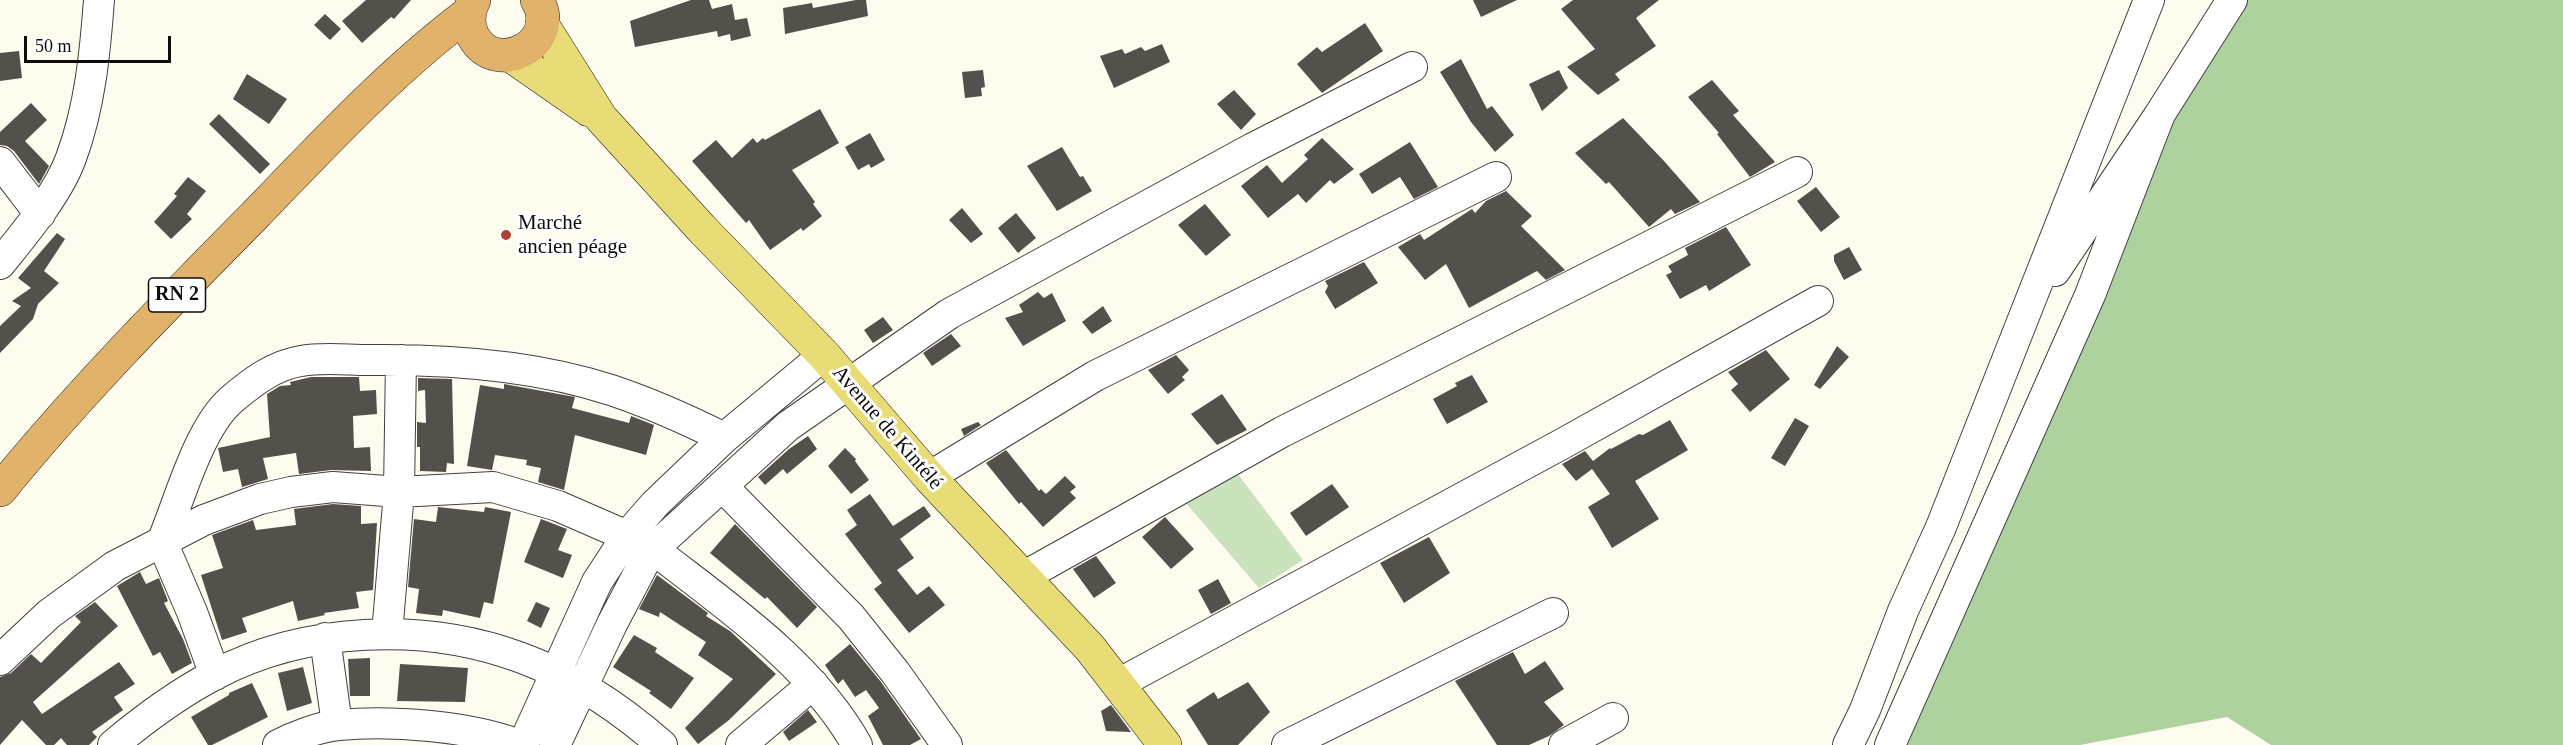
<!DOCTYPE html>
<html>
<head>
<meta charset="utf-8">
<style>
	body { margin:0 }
	#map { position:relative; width:2563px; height:745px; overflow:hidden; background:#fdfcef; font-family:"Times New Roman",serif }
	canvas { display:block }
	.scale { position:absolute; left:24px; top:36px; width:147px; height:27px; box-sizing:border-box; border:3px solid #0d0d0d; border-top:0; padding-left:8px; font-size:18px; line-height:21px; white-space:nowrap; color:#0d0d0d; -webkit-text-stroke:4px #fff; paint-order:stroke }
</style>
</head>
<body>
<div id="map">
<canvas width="2563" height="745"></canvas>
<div class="scale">50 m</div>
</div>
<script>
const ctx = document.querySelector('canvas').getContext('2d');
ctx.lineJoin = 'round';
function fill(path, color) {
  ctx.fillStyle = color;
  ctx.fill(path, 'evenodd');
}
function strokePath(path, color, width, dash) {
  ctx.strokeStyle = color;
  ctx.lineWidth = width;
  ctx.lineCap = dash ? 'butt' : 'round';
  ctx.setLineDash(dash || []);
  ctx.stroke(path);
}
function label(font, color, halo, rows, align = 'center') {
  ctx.font = font + ' "Times New Roman",serif';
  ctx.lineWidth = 6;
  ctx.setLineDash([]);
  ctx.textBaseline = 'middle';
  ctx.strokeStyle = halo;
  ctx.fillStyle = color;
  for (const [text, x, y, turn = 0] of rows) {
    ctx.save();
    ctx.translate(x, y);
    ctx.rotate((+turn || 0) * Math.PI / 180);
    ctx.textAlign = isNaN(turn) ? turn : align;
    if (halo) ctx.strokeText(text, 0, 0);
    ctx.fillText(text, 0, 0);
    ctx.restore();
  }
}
fill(new Path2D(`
	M1237,473L1303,560L1259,588L1184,501Z`), '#cbe3bd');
fill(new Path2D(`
	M2235,0H2563V745H2271L2227,717L2080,745H1890L2160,114Z`), '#aed29e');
fill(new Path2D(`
	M366,0H411L394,19L391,17L362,43L342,21Z
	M691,0H709L712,9L732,4L735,20L747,18L751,36L731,41L730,34L718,37L717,31L635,47L630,21Z
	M856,0H866L868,16L785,34L783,8L812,3L813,8Z
	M1473,0H1517L1481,17Z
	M1573,0H1659L1636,18L1656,46L1615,74L1620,80L1598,95L1567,67L1595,49L1561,9Z
	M325,14L341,29L330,40L314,25Z
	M1365,23L1383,51L1322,93L1297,64L1317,47L1322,52Z
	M1162,44L1170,62L1114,88L1100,56L1122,49L1125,54L1141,47L1145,51Z
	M19,51L22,78L0,81V53Z
	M1461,59L1487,109L1492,106L1514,135L1495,152L1471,122L1440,72Z
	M983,70L985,87L981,88L982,96L965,98L962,72Z
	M1559,70L1568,88L1542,111L1529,84Z
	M247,74L287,99L269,124L233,99Z
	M1712,80L1739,111L1733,115L1775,162L1750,177L1717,134L1719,133L1688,97Z
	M1234,90L1256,114L1241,130L1217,104Z
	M31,103L47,120L25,141L49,166L39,184L14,151L7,146L0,145V132Z
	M820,109L839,143L792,170L815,202L813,204L822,216L803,231L801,228L770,250L749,220L746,223L692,161L716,140L732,158L753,138L757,143L763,138L765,140Z
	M219,114L270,164L260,174L209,124Z
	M1623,118L1664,161L1700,202L1675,214L1671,209L1649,227L1609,182L1606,184L1575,153Z
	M870,133L885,160L871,168L869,164L858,170L845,147Z
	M1322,138L1354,169L1334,184L1330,180L1306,203L1298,194L1268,218L1241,186L1267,165L1282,183L1308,159L1304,155Z
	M1410,142L1438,187L1414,199L1400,177L1372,194L1359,174Z
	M1062,147L1080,177L1083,176L1092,191L1057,211L1027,166Z
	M188,177L206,191L187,214L192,219L171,239L154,222L177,196L174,194Z
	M1816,187L1840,217L1821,232L1797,201Z
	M1506,191L1532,216L1521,226L1565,270L1546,280L1537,271L1469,308L1446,264L1425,280L1398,247L1420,234L1424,240L1472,209L1475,213L1486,201Z
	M1205,204L1231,235L1206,256L1178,225Z
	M962,208L983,234L971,243L949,220Z
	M1016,213L1036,238L1018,253L998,228Z
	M1726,227L1751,265L1709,291L1706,285L1680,299L1666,275L1672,272L1668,266L1688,255L1685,248Z
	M57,233L65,239L44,271L59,283L38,304L33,319L0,353V326L21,306L12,301L31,288L18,278Z
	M1849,247L1862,270L1844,280L1834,261V255Z
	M1364,262L1378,283L1335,309L1325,292L1328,286L1325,281Z
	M1038,292L1044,298L1052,293L1066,321L1023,346L1005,318L1023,312L1019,305Z
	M1103,306L1112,321L1092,334L1082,322Z
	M883,317L893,330L873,343L864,330Z
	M951,334L961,346L932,366L923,353Z
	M1837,346L1849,357L1820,389L1814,385Z
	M1766,350L1790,379L1750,412L1731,390L1738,384L1728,372Z
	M1176,355L1189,370L1182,377L1185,380L1168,394L1148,370Z
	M1472,375L1488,402L1447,424L1433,399L1457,386L1455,383Z
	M311,377H359L360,391L376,390L377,414L353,416L354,448L370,447L371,471L331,470L299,474L296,453L263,458L268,479L242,487L238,469L223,472L218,448L270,437L267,394L280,386L291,385L290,382Z
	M418,378L452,379L454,464L447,463L446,472L420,471V447H417V422L426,423L425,390L418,391Z
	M504,384L575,397L572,408L629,423L631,416L654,425L646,455L575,435L564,490L538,482L541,468L526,465L527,460L495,455L492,470L467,466L480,385L504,389Z
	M1222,394L1247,430L1217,445L1191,414Z
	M1795,418L1809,426L1785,466L1771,458Z
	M1670,420L1688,450L1635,481L1659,519L1612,548L1588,507L1610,494L1592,469L1576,481L1562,464L1585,451L1593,461L1610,448L1611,449L1639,434L1643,435Z
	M978,422L981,425L964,436L961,429Z
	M808,436L817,449L787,474L783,469L765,485L758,477L789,449Z
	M845,448L856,459L855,461L869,480L851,494L828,466Z
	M1006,450L1039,491L1041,489L1046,494L1065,476L1076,487L1070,492L1076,498L1043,527L1021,502L1019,504L986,463Z
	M1332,484L1349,507L1306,536L1290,513Z
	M870,494L893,526L924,506L931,516L900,539L914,558L897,570L917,595L929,586L945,605L909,633L874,589L882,583L845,534L857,525L847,510Z
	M333,504L361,506V524L377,523L373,590L356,592L359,608L324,613L325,615L298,621L293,601L242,618L247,632L222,640L201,575L223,568L212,535L253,520L256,530L296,525L294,509Z
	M438,507L484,512L485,507L511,512L493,604L484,602L480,618L443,610L442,616L416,613L419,589L408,587L414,519L436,522Z
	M1165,517L1194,549L1171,569L1142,537Z
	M541,519L567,529L558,550L572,555L563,578L524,562Z
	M735,524L817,607L797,628L767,597L765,599L710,553Z
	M1429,537L1450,573L1404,603L1380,563Z
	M1096,556L1116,583L1094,598L1073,569Z
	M140,572L146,584L159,578L168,601L164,603L183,639L192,663L172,674L160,652L153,656L117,586Z
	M657,575L708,613L706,616L730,631L776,674L729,720L698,744L685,728L733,679L698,655L706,642L660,612L659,617L639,609Z
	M1218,579L1231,603L1211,614L1198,590Z
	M95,602L118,626L33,702L42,714L119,662L135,684L114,697L123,710L92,732L97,737L89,745H67L61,738L54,745H46L22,720L0,745V677L11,673L31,654L41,663L81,622L75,616Z
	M536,602L550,608L541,628L527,621Z
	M634,635L657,648L655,652L694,678L671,709L649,693L651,691L613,667Z
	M850,644L881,682L921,739L910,745H883L868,716L879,708L866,690L855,697L843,679L838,684L825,665Z
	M1513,652L1525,674L1545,661L1564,689L1544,702L1564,725L1549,736L1529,745H1497L1455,681Z
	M370,658V696H350L348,659Z
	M400,664L468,668L465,702L397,701Z
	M303,667L312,703L287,711L278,673Z
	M1248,682L1270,712L1238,745H1208L1186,710L1214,692L1218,699Z
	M252,683L268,717L212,745H208L191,717L229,695V693Z
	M1111,705L1131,732L1106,731L1101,711Z
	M808,710L817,722L789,741L783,732Z`), '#54504b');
const minor = new Path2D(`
	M0,162L40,214
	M0,264C24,234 58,194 71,158C90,107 95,53 99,0
	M2055,271L2160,114L2232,0
	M929,477L1095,376L1496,177
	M722,486L851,617L895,672L947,745
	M653,549C726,606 811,663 857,745
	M1023,577L1282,432L1797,172
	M387,634L399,492L401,360
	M325,638L337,725
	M0,660L49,614L115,566L204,520L260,499L291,492L333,487L399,492L493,487L558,506L627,536
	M215,675L192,612L162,542C179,502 198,429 231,400C251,383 274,365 301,361C322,357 347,360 369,360C449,359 535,365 611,390C650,403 688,420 724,438
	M1118,684L1562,444L1818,301
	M113,745C144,719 178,694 214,675C305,627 423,622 519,657C572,676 620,708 662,745
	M278,745C295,736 319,727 338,725C392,720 469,726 519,745
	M523,745L597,582L627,536L655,504L724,438L824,355
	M555,745L612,624L644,563L653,549L788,426L949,314L1253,148L1412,67
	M741,745L813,684
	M1287,745L1553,613
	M1564,745L1613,718
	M1848,745L1865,710L1903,611L1941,527L2149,0
	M1890,745L2090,295L2160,114`);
const major = new Path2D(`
	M542,24L601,118L702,229L824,355L929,477L1090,648L1165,745
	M510,55L589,110`);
const highway = new Path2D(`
	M474,0C468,12 467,24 473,36C496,79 563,42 537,0
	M0,490C79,393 168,303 256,214C324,144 391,71 470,12`);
strokePath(minor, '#404040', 32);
strokePath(major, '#1e1e1e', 34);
strokePath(highway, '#1e1e1e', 34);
strokePath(minor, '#fff', 30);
strokePath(major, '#e7dc75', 33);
strokePath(highway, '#e1b269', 33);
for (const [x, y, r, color] of [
	[506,235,6,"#ab4337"]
]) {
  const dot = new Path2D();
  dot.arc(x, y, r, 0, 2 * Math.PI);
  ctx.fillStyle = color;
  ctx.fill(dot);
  strokePath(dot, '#fff', 2);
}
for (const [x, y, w] of [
	[177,295,57]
]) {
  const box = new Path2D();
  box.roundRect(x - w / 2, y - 17, w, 34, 4.5);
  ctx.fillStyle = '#fff';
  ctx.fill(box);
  strokePath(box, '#0d0d0d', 1.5);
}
label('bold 20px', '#0d0d0d', null, [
	["RN 2",177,295]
]);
label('21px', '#0d0d0d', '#fff', [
	["Marché",518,223],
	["ancien péage",518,247]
], 'left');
label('21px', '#0d0d0d', '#fff', [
	["Avenue de Kintélé",887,428,49]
]);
</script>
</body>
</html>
